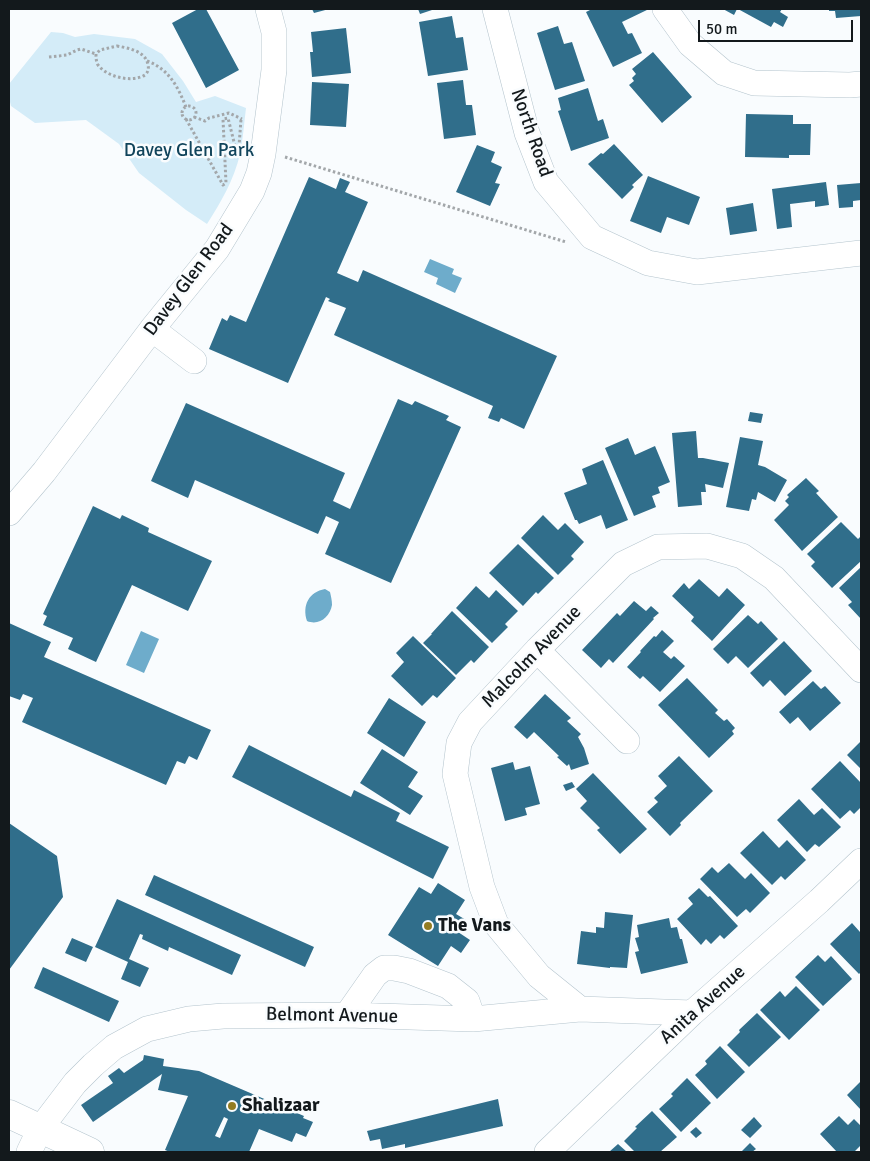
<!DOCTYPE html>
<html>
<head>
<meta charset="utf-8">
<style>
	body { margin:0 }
	#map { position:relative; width:870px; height:1161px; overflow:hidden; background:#f9fcfe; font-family:Signika,sans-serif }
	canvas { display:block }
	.frame { position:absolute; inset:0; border:10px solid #13191c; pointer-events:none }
	.scale { position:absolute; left:698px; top:20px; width:155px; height:22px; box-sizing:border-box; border:2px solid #13191c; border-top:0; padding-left:6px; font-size:15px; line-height:18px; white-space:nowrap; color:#13191c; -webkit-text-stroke:4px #f9fcfe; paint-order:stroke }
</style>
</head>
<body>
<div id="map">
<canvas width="870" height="1161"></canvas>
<div class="frame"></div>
<div class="scale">50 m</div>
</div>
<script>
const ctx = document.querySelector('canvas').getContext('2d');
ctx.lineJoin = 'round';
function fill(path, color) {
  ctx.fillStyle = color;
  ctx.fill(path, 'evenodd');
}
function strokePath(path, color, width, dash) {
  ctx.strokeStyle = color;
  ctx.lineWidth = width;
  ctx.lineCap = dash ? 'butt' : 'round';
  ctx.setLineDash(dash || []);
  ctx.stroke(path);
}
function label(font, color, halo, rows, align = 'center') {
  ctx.font = font + ' Signika,sans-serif';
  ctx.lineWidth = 5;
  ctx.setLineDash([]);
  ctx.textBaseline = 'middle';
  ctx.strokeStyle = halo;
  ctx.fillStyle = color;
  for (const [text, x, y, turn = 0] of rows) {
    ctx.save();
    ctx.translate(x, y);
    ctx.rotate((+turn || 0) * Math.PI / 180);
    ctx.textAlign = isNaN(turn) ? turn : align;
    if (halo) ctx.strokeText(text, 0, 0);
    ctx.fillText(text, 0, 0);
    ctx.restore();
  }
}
fill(new Path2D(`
	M51,32L63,33L75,37L94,34L135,39L162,54L183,81L196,102L215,96L246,108C244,124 243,139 240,154C234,180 221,202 207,224L186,210L139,173L119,144L86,120L35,123L11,106L9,98V84Z`), '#d4ecf8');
fill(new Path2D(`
	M430,259L454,269L452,274L462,278L455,293L436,284L438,278L424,272Z
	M325,589L330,592C331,596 332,601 332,605C330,617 319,626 307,621C302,605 309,592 325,589Z
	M141,631L159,639L144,673L126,665Z`), '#6eaccb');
fill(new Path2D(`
	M198,9H206L239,70L206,88L172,23Z
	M312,9H329L314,13Z
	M418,9H435L420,14Z
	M592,9H649L622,22L628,34L632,33L642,53L613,67L586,12Z
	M723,9H737L734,15Z
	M738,9H782L780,12L788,17L783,27L774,22L771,27Z
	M829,9H861V16L836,18L835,11H829Z
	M452,16L456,38L463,37L468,70L428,76L419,22Z
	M558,26L564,44L572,42L585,81L555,90L537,33Z
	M346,28L351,73L312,77L310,52H313L311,32Z
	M653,52L692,97L662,123L629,85L634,81L632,78L636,74L632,69Z
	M463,80L466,105H472L476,135L444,139L437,83Z
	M312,82L349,84L346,127L310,125Z
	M588,88L598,121L603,119L609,138L571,151L558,111L561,110L558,98Z
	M746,114L793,115V124H811L810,155H789V158L745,157Z
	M614,144L643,175L632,185L634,187L622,199L588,164L601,153L603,154Z
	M477,145L495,152L491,162L502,167L495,183L500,184L490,206L456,192Z
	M648,176L700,197L689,225L667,217L661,233L630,221Z
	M309,177L336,189L340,178L350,182L345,192L368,202L337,273L358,282L363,270L557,356L524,429L501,418L499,422L488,418L493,406L334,335L346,308L328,301L330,299L326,297L288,383L209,349L222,318L227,321L230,315L246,322Z
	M826,182L829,205L815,207V201L790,204L792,227L777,229L772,189Z
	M861,183V200L853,201V207L839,208L837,185Z
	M753,203L757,231L730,235L726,208Z
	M398,399L412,405L415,401L449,416L446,420L461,427L391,583L325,554L339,522L326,516L318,534L195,480L188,498L151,481L186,403L345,473L333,501L350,509Z
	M750,412L763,414L761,423L748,421Z
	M696,431L698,458H703L729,463L723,488L705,484L706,492H701L702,505L678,507L672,433Z
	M740,437L763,441L758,465L765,467L787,480L775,502L758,492L756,500L752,499L749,511L726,507Z
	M628,438L635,455L655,446L670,482L658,487L660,493L652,496L656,507L634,516L605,448Z
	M603,460L628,520L606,529L601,515L579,524L577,520H575L564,493L587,484L582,469Z
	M806,478L819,491L816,493L838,517L802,551L774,520L789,505L785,501L789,497L787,495Z
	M93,506L120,519L122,515L149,528L148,532L212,561L188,611L132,585L96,662L68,649L73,638L43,625L47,616L43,614Z
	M543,515L558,530L565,523L584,542L571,556L574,559L558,575L521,538Z
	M841,522L858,539L861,536V561L832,588L811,566L815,562L807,554Z
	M518,544L554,578L538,594L536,592L523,606L489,573Z
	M861,567V619L848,605L852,602L839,588Z
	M699,579L719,597L727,588L745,605L712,641L691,621L694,617L672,596L684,583L689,589Z
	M476,586L489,598L496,590L518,611L505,624L508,627L492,643L456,608Z
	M634,601L646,611L651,606L659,613L653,618L654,619L613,663L609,659L601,668L582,650L617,613L620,616Z
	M452,611L489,647L474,663L471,660L456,675L423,643L432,634H431Z
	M748,615L758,624L761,621L778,639L748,668L736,656L728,664L713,649Z
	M9,623L51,642L44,657L211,730L197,760L189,756L185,764L177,761L166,785L22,722L33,698L23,694L20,700L9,696Z
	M662,630L674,641L663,652L671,659L674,656L685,666L660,692L643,676L640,679L627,667L641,652L640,651L654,636L656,637Z
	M413,636L456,678L437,698L433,695L422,706L391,676L404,662L396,653Z
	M784,641L812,671L785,696L770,680L763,687L750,673Z
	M687,678L718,710L715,713L724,721L727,719L735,728L732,731L734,734L709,758L658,705Z
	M813,681L821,689L825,686L841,703L810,731L798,717L790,724L779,712Z
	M545,694L571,718L567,721L581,734L578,737L584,748L589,764L571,770L569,764L567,766L557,757L559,756L534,732L527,739L514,727Z
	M389,698L426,722L404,757L367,733Z
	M861,741V769L847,755Z
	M249,745L351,797L354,790L400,813L396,821L449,847L433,879L232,777Z
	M382,749L418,772L408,787L423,796L410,815L360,783Z
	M679,756L713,791L680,823L681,825L670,836L647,812L658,802L654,798L667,786L658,776Z
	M840,761L861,783V807L854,814L850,810L840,819L811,789Z
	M513,762L515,770L530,766L540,804L525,808L527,815L505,821L491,768Z
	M593,773L647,829L620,854L597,830L600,828L580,808L587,801L576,789Z
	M572,782L575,787L566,791L563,785Z
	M799,799L814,815L822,808L841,827L819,847L815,844L807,852L777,820Z
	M9,823L57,856L63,897L9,970Z
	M763,831L779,848L787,840L806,860L785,880L781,876L772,885L740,853Z
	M729,863L745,879L751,873L770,893L750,913L746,909L737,917L700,879L712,867L718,873Z
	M154,875L314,947L305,967L145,895Z
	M438,883L465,900L456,914L466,920L458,932L470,940L461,953L451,946L438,966L388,935L419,887L431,894Z
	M699,888L708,897L710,896L738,926L724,939L720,935L711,944L706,939L701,945L677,919L693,904L688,898Z
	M117,899L241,955L232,975L169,947L168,951L142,939L143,935L140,934L129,959L149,968L140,987L121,979L128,962L95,947Z
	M605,912L633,915L627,968L610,967V968L577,964L581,931L596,933V927L604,928Z
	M669,918L671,928L677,927L680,939H682L688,963L641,974L635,952L639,951L635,938L639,937L637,925Z
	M852,923L860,932L861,931V972L859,974L830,944Z
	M72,938L93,947L86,962L65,953Z
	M818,955L825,962L831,956L852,979L823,1006L795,977Z
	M43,967L119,1001L109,1022L34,988Z
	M796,986L820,1010L789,1040L760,1010L780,991L785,997Z
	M757,1013L781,1037L749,1067L727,1045L740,1032L739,1030Z
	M720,1046L745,1072L717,1099L695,1075L707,1064L705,1061Z
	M144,1055L164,1059L163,1066L199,1071L304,1116L303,1118L313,1122L306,1137L296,1133L292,1142L259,1129L249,1152H170L165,1150L188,1096L158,1090L162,1074L93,1122L81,1105L113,1083L108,1076L119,1068L124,1073L143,1060ZM224,1117L228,1119L220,1138L215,1136Z
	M687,1078L711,1103L681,1132L659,1109L673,1096L671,1094Z
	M861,1081V1110L847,1095Z
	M498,1099L503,1126L405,1148V1144L382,1149L380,1139L370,1141L367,1131Z
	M652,1111L677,1137L660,1152H635L624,1141L637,1128L635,1127Z
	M839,1116L848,1125L854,1119L861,1126V1145L854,1152H837L820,1134Z
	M754,1117L762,1126L750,1138L741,1130Z
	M696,1127L702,1133L696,1138L690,1132Z
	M750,1143L756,1149L752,1152H743L742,1151Z
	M618,1144L627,1152H609Z`), '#306e8b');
const minor = new Path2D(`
	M495,9L527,133L546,182L592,237L648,263L697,272L861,253
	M665,9L690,44L724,73L754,83L850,85L861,84
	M152,329L194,361
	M9,513L44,472L152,329L217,249L252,191L259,173L263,154L274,70V32L268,9
	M537,650L627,741
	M580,1009L539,976L496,924L482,887L455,774L459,743L470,722L537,650L623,564L658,547L707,546L742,556L774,578L861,670
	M347,1015L375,975L384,968H394L409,971L448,986L467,1001L473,1019
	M29,1152L40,1129L75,1083L93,1065L114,1047L147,1029L189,1019L223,1016L347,1015L473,1019L580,1009L692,1013
	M547,1152L692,1013L819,901L861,861`);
const major = new Path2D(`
	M9,1114L90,1152`);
strokePath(minor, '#b4c4cd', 26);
strokePath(major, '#b4c4cd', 29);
strokePath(new Path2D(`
	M117,46C128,48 146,51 148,65C149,69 148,72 145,75C132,83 107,77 98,65C96,61 96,58 96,54L100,50Z
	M49,57L67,55L77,50L81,49L96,54
	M147,61C169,69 178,87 186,107
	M182 113a7 7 0 1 1 14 0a7 7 0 1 1-14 0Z
	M194,117L205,121L209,118L229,113L242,119
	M186,119L223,185L226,183L223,119L228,118L235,146H239L241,119
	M285,157L566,242`), '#a3a7aa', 3, [2.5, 2.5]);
strokePath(minor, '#fff', 25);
strokePath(major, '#fff', 28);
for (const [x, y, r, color] of [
	[428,926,5,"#937c22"],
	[232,1106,5,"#937c22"]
]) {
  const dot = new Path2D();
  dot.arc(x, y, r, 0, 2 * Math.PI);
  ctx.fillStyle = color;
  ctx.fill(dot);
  strokePath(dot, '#f9fcfe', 2);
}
label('19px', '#13191c', '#f9fcfe', [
	["North Road",531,133,71],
	["Davey Glen Road",189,280,-53],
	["Malcolm Avenue",532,657,-46],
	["Anita Avenue",703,1005,-42],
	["Belmont Avenue",332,1016,1]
]);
label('19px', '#11445b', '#f9fcfe', [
	["Davey Glen Park",189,151]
]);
label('bold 19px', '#13191c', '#f9fcfe', [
	["The Vans",438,926],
	["Shalizaar",242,1106]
], 'left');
</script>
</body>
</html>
